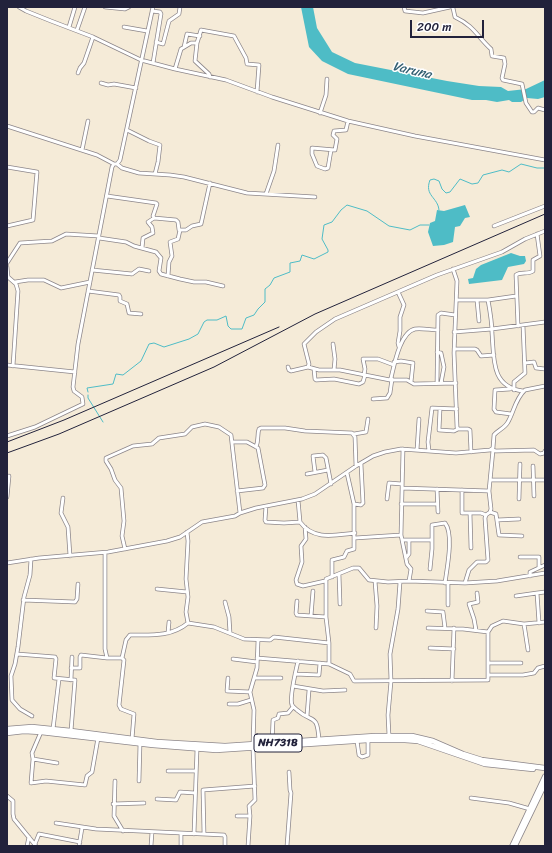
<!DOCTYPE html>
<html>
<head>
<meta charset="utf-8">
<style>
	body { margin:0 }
	#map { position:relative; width:552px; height:853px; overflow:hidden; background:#f5ebd8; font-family:Sriracha,sans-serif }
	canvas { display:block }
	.frame { position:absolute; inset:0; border:8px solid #22223b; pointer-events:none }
	.scale { position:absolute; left:410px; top:20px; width:74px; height:18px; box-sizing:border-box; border:2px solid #22223b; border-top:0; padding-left:5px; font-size:12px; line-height:14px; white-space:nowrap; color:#22223b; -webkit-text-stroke:3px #fff; paint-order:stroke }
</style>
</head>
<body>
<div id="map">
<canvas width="552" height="853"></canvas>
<div class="frame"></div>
<div class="scale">200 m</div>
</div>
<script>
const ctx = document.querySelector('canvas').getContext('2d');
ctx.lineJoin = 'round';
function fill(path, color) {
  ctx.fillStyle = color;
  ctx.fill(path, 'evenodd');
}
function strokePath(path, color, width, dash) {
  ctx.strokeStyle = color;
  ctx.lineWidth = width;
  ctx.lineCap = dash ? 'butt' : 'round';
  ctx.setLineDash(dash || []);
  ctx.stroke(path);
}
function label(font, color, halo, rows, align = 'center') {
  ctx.font = font + ' Sriracha,sans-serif';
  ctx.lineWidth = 3;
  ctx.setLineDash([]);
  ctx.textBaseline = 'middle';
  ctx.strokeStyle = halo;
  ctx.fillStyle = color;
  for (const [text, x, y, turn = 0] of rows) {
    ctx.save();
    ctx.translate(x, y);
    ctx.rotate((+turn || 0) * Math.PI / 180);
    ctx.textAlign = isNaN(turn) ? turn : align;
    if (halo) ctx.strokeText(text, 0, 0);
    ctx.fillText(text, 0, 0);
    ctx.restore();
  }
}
fill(new Path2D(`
	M301,7H313L317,28L332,52L355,63L447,81L479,86L501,87L508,91L526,89L545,80V97L538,99L527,98L521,102H512L509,100L497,102L486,100H472L348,74L322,61L309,47Z
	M465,205L470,217L465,218L460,226L455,227L453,242L444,245L433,246L428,232L430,223L435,221L437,210L444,211Z
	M511,253L520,256H525L526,261L524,264L508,267L502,280L469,284L468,279L473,278L476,269L481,265Z`), '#4ebcc6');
strokePath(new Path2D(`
	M439,210C438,197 424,196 430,180L434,179L439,181L442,189L446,193L450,192L460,179L472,184L478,183L483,175L502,170L509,172L521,164L537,168H545
	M88,392L87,388L113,384L116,374L123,375L141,361L149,344L154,343L164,347L189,339L198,334L204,322L207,320H217L226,316L228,326L231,329H242L246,318L254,315L258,309L265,302V289L270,285L274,278L290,272V263L300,261L302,255L314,259L328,252V250L322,239L324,225L332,222L341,210L347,205L367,211L389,226L410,230L420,225H429
	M88,395V398L103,422`), '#4ebcc6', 1);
const minor = new Path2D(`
	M19,7L26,11L51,21L93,37L141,60L175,69L226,80L272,97L348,121L415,136L545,160
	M105,7L125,9L129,7
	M404,7L405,11L423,13L450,7
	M452,7L453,8L455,17C474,26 477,36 491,49L492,56L504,58L505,64L502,78L503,80L522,84L526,103L532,112H534L538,108L545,110
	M152,11L160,12L161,14L153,63
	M69,27L75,7
	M124,27L147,31
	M77,30L85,7
	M156,42L163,44L169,21L179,14L180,7
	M197,43L195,61L209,74L210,77
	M184,47L187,34L200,36
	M175,69L181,49L191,43H197L201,30L234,36L246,58L247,64L259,65L257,92
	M78,73L80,68L84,63L93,37
	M101,83L108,85L114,84L136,88
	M320,113L326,95L327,79
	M7,126L97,155L114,164
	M127,130L149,141L160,145L158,162L155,174
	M82,150L88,121
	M331,150L328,168L325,169L317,166L312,154V148L335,150L337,139L333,135L334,131L346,130L348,121
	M117,164L122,168L139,173L170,175L184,177L247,193L315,197
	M7,167L37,172L33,220L7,226
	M266,194L274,171L278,145
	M107,196L156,203L157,204L153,216L154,218L176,220L178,222L179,230H186L192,226L201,224L210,183
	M494,226L545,206
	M99,238L126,242L134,246L156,252L161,258L159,271L161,274L180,279L194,282H206L223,286
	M142,248L143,238L153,233L152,227L148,222L154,218
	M7,263L20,243L52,241L66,234L99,236
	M7,267L8,277L16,284L18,291L13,366
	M453,269L457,281L454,353L457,427L458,429H468L470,430L471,452
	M92,270L132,274L139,269L149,271
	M168,276L169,262L172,256L170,242L178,239L180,230
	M15,282L28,280H44L61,288L90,282
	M88,291L119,295L120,297V301L127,304L129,313L141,314
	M398,292L404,305L400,317V331L398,343L399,347
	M457,300H488L516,296
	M477,300L479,321
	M488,300C490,311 492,322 492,333C494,359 491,387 523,391
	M518,326L516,275C521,271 528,275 533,271V260L540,256L537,234
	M454,332L492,329L545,322
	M333,344L335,359L334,370
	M454,349H475L477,350L481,356L494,355
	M437,352L441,353L444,367L441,383
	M394,362L401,361L413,363L411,382
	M525,363L534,362L536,368L545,369
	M7,365L75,372
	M288,367L289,370L291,371L308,367L309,364L304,344L316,332L335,319L437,275L502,252L525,239L545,231
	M308,367L319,370H340L390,380L391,378C394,366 400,332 415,329C422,328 431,330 438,330
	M314,369L315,379L316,380L334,379L359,384L363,382L365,375
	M364,375L365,369L363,359H378L394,365
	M392,380H407L414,384L456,383
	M437,383L438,315L441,313L455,315
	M510,389L495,390L494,409L496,412L511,414
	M514,390V382L525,373L523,325
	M373,399L387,398L390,393L392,379
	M440,409L439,430L454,431L458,429
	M354,434L366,432L368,419
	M7,436L35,427L83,404L82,397L74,391L73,387L78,344L112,167L114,164H117L120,160L153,7
	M232,442H247L258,448L265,485L263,488L237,491
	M256,447C259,440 257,434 259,429L261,428H285L305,431L352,433L355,437L356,466
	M403,449L401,535L407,564L411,569L409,581
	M417,450L419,419
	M492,450L496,451L534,450L540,454L544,453L545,451
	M429,451L428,442L432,408L457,409
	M533,466L534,496
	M315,472L313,456L323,455L326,458L331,484
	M307,474L328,470
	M491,480H545
	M402,488L489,491
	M437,489L438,512
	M462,490V513H481L486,515
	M7,497L9,476
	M63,498L61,513L68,527L70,556
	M387,499L389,483L402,484
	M519,499L520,464
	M298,500L300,522C314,541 335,535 355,533
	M354,504L361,505L363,503L361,464
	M401,504H437
	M266,506L265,520L266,522L284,523L300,522
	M490,512L496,514L499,535L522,536
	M470,513L471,548
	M497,520L519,519
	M305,527L306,539L301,546L302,562L296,580L297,584L303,586L325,581
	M355,538L401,535
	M402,540H431
	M125,549L122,536L124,521L121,488L115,480L111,469L106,461V458L133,446L152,444L159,438L185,434L192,427L205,424L219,427L231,435L240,513
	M105,553V649L107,658
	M520,557H539V567
	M406,558L409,554V540
	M31,559L30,575L24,597L18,647L15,664L11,676L12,700L20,709L32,716
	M7,563L39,558L108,552L167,541L180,537L202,522L235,516L240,513L256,508L302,499L315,494L356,466L373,456L385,452L401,449L456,453L490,450L493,448L494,435C498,430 505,428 508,422C514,412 515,399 525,390L545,386
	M430,569L432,549V525L445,523C454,534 447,568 445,583
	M339,574L340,604
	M530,576V572L545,565
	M332,577V560L344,557L347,551L354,549V504L347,473
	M375,581L377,606L376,628
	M448,583V605
	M465,583L469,570L477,562H486L488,560L485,518L486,515L490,512L491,509L489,491L493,450
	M157,589L187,592
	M537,593L545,592
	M516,596L537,593L539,623
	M23,600L75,602L77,599L78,584
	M297,601L296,613L297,615L326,617
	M225,602L229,617L230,633
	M427,611L443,612L445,628
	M311,616L313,591
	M188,623L214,627L244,639L270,640L274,637L329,643V664L350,674L354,681L488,680V632L492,626L503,621L524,624L545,622
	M524,624L528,650
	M428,628L463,629L488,632
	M476,630L474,619L469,604L478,602L477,593
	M168,633L169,622
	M329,643L326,617V579L353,568H359L369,580L388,582L409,581L465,583L497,581L545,573
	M430,648L454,649
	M17,654L55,657L56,659L54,678L75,680L71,731
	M122,658L126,640L130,635C151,635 171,637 188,623L186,612L188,597L186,579L188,541L187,532
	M257,658L329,664
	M233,659L257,662
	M298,661C296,671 289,697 292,705C293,707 296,709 297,710C313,724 317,712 319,740
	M489,663H521
	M71,668H80V657L81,655L107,658H122L124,660L119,705L121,709L134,714L132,739
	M295,674L319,675L320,663
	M489,675H523L534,673L538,668L545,666
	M228,678L227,691L250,692
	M255,678H281
	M71,680L72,657
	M452,681L454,628
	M293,686L323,691L345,690
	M229,704H238L251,700
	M307,716L309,690
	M53,729L59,679
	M41,732L32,753L33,759L57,763
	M389,736L388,715L391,681L390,654L398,609L400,582
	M357,741L359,755L362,757L368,755V740
	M272,743L273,720L278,718L279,714L288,713L293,707
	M253,745L254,710L250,692L257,668L258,640
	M33,759L31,783L46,781L85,785L87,776L92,772L98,738
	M168,771H195
	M115,781L114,816L123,831
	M139,781L140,743
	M7,796L13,801V814L14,819L36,846
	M471,798L509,803L530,809
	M157,799L176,800L180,792L195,793
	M113,804L144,803
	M237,816H250L249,806L255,800L253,749
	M56,823L96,829L224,835L225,837V846
	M194,834L197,749
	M204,834L203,790L255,786
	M35,844L39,834L80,842
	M27,846L29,837
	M79,846L82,828
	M151,846L152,832
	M181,846V834
	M248,846L250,816
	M287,846L291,793L290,790L289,772`);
const major = new Path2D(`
	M512,846L545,776
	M515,846L545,784`);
const highway = new Path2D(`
	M7,729L32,727L71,731L157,742L225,746L375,736H412L433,741L463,754L482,760L545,768
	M7,733L24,731L41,732L153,745L216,750L368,740H405L418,741L485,764L533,769`);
strokePath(minor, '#8c868a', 4.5);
strokePath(major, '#8c868a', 5.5);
strokePath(highway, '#8c868a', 6);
strokePath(minor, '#fff', 3);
strokePath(major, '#fff', 4);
strokePath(highway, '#fff', 4.5);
strokePath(new Path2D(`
	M7,442L64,420L279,327
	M7,453L59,434L214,367L315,314L545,214`), '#22223b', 1);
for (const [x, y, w] of [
	[278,743,48]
]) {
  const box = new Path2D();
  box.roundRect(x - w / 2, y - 9, w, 18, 3);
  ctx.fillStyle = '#fff';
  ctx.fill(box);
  strokePath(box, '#22223b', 1);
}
label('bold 11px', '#22223b', null, [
	["NH731B",278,743]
]);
label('italic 13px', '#346073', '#fff', [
	["Varuna",412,71,13]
]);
</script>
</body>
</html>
